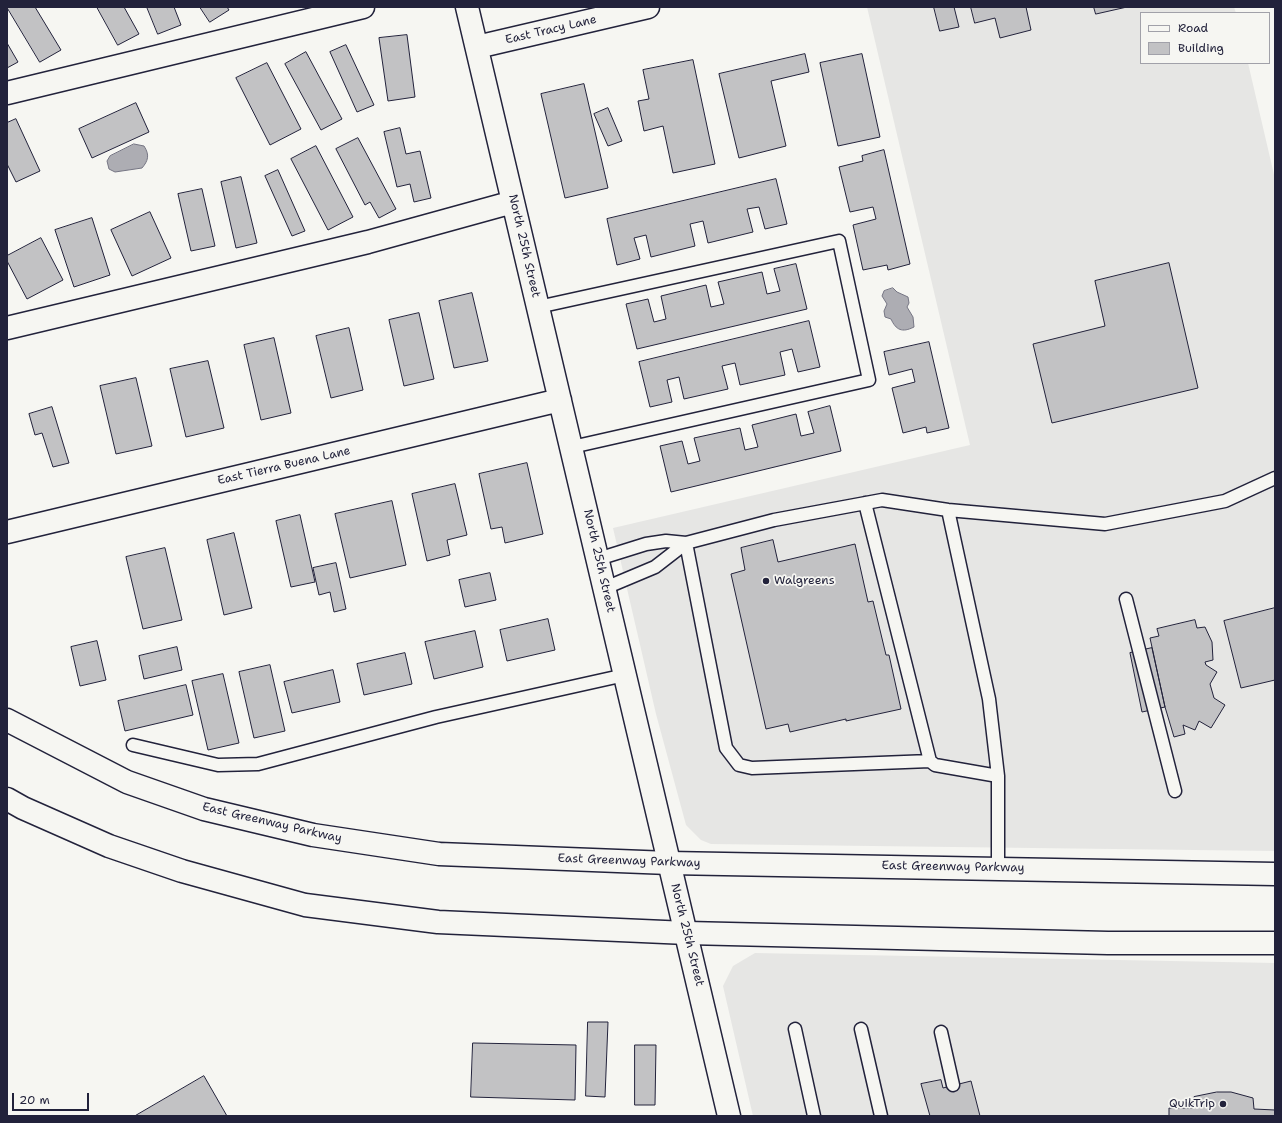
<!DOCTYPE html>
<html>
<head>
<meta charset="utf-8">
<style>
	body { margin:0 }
	#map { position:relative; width:1282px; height:1123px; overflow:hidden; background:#f6f6f2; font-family:"Shantell Sans",sans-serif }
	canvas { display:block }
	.frame { position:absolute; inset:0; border:8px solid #22223b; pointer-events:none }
	.legend { position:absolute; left:1140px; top:12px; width:130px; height:52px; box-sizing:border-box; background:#f6f6f2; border:1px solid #a1a1a9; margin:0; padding:5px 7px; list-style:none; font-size:12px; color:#22223b }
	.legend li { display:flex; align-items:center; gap:8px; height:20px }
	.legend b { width:20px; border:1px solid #a1a1a9 }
	.scale { position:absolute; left:12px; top:1093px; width:77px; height:18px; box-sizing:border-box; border:2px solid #22223b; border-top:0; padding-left:5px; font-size:12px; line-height:14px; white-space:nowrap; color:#22223b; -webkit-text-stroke:3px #f6f6f2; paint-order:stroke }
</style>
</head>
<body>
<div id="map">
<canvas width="1282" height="1123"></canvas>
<div class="frame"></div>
<ul class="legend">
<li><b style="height:5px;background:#f6f6f2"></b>Road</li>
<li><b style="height:11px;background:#c2c2c4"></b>Building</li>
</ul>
<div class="scale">20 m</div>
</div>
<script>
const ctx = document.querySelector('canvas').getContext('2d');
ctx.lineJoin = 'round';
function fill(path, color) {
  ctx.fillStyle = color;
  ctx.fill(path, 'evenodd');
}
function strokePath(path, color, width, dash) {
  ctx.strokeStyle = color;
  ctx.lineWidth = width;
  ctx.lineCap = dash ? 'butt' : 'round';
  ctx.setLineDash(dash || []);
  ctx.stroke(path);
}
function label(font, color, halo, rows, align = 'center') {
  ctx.font = font + ' "Shantell Sans",sans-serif';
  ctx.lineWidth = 3.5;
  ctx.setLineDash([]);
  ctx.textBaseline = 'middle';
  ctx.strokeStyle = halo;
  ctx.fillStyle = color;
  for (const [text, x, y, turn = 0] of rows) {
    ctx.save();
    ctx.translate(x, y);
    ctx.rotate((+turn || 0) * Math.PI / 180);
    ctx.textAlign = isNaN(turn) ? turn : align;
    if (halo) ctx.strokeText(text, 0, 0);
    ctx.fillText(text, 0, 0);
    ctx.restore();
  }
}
fill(new Path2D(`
	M867,7H1234L1236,13H1141V63H1248L1275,179V851L711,844L701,840L686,825L656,714L613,528L970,445Z
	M755,953L1275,963V1116H753L723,986L733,966Z`), '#e6e6e4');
const water = new Path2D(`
	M134,144L144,146C150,155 148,161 142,168L115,172L109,169L107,161L110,156Z
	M893,288L897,292L908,297L909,303L907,307L913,317L914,327C902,333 896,330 891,319L885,317L884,311L887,304L882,296L884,291Z`);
fill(water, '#adadb3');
strokePath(water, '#757583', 1);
const building = new Path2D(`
	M7,7H35L61,50L40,62Z
	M97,7H124L139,34L118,45Z
	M147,7H174L181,25L158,34Z
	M200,7H227L229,10L210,22Z
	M934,7H954L959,27L940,31Z
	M971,7H1026L1031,30L1000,38L995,18L975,23Z
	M1094,7H1127L1096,14Z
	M407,35L415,97L388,101L379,38Z
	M7,43L18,62L7,68Z
	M346,45L374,105L357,112L330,52Z
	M306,52L342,119L321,130L285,64Z
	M805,54L809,72L771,81L786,146L739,158L719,74Z
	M862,54L880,137L838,146L820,63Z
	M693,60L715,164L673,173L663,126L644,131L638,101L649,99L643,70Z
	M267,63L301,129L270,145L236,78Z
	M584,84L608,188L565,198L541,94Z
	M136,103L149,132L92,158L79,129Z
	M608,108L622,141L608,146L594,114Z
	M16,119L40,171L16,182L7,164V123Z
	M400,128L406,154L420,151L431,198L414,202L410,184L397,187L384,132Z
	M358,138L396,209L379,218L370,202L365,205L336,149Z
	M316,146L353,217L328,230L291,159Z
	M884,150L910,264L888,270L887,265L863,270L853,225L876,219L873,207L850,212L839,167L863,161L862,156Z
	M278,170L305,231L292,236L265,176Z
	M241,177L257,243L236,248L221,182Z
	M776,179L787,224L765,229L759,207L747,209L753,232L708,243L703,221L690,224L695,246L651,257L646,235L634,238L640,259L617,265L607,219Z
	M202,189L215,246L191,251L178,194Z
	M150,212L171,258L132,276L111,230Z
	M92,218L110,275L74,287L55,230Z
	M41,238L63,280L27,299L7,261V256Z
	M1169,263L1198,388L1052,423L1033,344L1105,326L1095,281Z
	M796,264L807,309L637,349L626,304L648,299L654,322L666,319L661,296L706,285L711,307L724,304L718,282L762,272L767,294L780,291L774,269Z
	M472,293L488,361L454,368L439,301Z
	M419,313L434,379L404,386L389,320Z
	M809,321L820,367L798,372L792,349L780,352L785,375L740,385L735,363L722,366L728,389L684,399L679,377L667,380L672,402L650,407L639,362Z
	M349,328L363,390L331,398L316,336Z
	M274,338L291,413L261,420L244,345Z
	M929,342L949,428L927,433L926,427L903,433L892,388L915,382L912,369L889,375L884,352Z
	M208,361L224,428L186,437L170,369Z
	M136,378L152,446L116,454L100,386Z
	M830,406L841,451L671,492L660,446L682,441L688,464L700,461L694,438L740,428L745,450L758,447L752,425L796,414L801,436L814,433L808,412Z
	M52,407L69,463L53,467L42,433L35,435L29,414Z
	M527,463L543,534L505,543L502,527L491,529L479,474Z
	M455,484L467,535L447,540L450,555L427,561L412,494Z
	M392,501L406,565L350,578L335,514Z
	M300,515L315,582L291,587L276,521Z
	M234,533L252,608L224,615L207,540Z
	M773,540L778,562L855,544L868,602L873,601L886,655H889L901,709L846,721V719L790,732L788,724L766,729L731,574L745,570L741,548Z
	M165,548L182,620L143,629L126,557Z
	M336,563L346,609L334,612L330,592L319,595L313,568Z
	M490,573L496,600L465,607L459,580Z
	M1275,608V680L1241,688L1224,621Z
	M548,619L555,650L507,661L500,630Z
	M1195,620L1197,628L1205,627L1212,642L1213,660L1205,662L1206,665L1217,672L1210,684L1214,698L1225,705L1211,728L1199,721L1195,730L1183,725L1185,734L1174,737L1165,707L1150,638L1159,636L1157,629Z
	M475,631L483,667L434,679L425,642Z
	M97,641L106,680L80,686L71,647Z
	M177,647L182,670L144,679L139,656Z
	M1152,648L1165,707L1142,712L1130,653Z
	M405,653L412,684L364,695L357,664Z
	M270,665L285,731L254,738L239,672Z
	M333,670L340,702L292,713L284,682Z
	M223,674L239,743L208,750L192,681Z
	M186,685L193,715L125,731L118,701Z
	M588,1022H608L605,1097L586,1096Z
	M473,1043L576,1045L575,1100L471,1097Z
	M635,1045H656L655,1105H635Z
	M204,1076L227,1116H135Z
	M941,1080L943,1088L971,1081L980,1116H930L921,1084Z
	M1217,1092H1231L1253,1098L1254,1109L1275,1110V1116H1169V1108H1193L1194,1097Z`);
fill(building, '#c2c2c4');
strokePath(building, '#22223b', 1);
const service = new Path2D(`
	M538,307L839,241L869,380L572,447
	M865,503L930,761L935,765L998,776
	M948,510L989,699L998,776V868
	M686,543L726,748L739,765L752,768L930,761
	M598,559L646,544L666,541L686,543L774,520L882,500L948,510L1105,524L1225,501L1275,478
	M605,588L655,567L686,543
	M1126,599L1175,791
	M133,745L218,765L258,764L436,717L625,675
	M795,1029L814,1116
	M861,1029L881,1116
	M941,1032L953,1085`);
const minor = new Path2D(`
	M467,7L729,1116
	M477,47L648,7
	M7,93L363,7
	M7,328L368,242L513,202
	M7,532L560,400`);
const secondary = new Path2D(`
	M7,720L127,782L204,809L313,835L439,854L669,863L1275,874
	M7,799L23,808L109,846L182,871L305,905L438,922L687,933L1108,943H1275`);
strokePath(service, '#22223b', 15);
strokePath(minor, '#22223b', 25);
strokePath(secondary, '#22223b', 25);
strokePath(service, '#f6f6f2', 12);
strokePath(minor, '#f6f6f2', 22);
strokePath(secondary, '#f6f6f2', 22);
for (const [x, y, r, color] of [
	[766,581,4,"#22223b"],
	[1223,1104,4,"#22223b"]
]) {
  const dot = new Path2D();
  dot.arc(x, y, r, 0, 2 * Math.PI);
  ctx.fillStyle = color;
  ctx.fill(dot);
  strokePath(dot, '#f6f6f2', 1.5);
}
label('12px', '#22223b', '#f6f6f2', [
	["East Tracy Lane",551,30,-13],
	["North 25th Street",524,246,77],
	["East Tierra Buena Lane",284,466,-13],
	["North 25th Street",599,561,77],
	["East Greenway Parkway",272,823,13],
	["East Greenway Parkway",629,861,2],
	["East Greenway Parkway",953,867,1],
	["North 25th Street",687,935,76]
]);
label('12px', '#22223b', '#f6f6f2', [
	["Walgreens",774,581],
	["QuikTrip",1215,1104,"right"]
], 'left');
</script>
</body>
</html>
